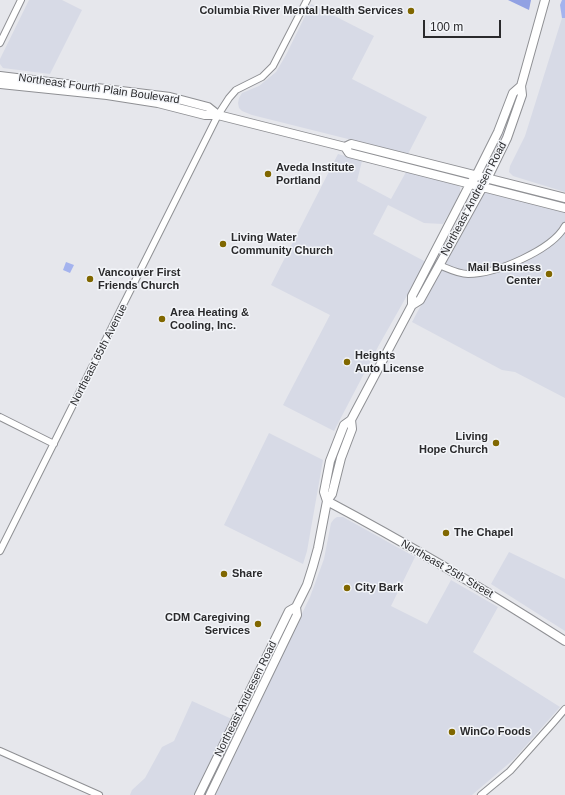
<!DOCTYPE html>
<html>
<head>
<meta charset="utf-8">
<style>
	body { margin:0 }
	#map { position:relative; width:565px; height:795px; overflow:hidden; background:#e6e7ec; font-family:Helvetica,sans-serif }
	canvas { display:block }
	.scale { position:absolute; left:423px; top:20px; width:78px; height:18px; box-sizing:border-box; border:2px solid #2a2a2c; border-top:0; padding-left:5px; font-size:12px; line-height:14px; white-space:nowrap; color:#2a2a2c; -webkit-text-stroke:3px #f3f5f9; paint-order:stroke }
</style>
</head>
<body>
<div id="map">
<canvas width="565" height="795"></canvas>
<div class="scale">100 m</div>
</div>
<script>
const ctx = document.querySelector('canvas').getContext('2d');
ctx.lineJoin = 'round';
function fill(path, color) {
  ctx.fillStyle = color;
  ctx.fill(path, 'evenodd');
}
function strokePath(path, color, width, dash) {
  ctx.strokeStyle = color;
  ctx.lineWidth = width;
  ctx.lineCap = dash ? 'butt' : 'round';
  ctx.setLineDash(dash || []);
  ctx.stroke(path);
}
function label(font, color, halo, rows, align = 'center') {
  ctx.font = font + ' Helvetica,sans-serif';
  ctx.lineWidth = 3;
  ctx.setLineDash([]);
  ctx.textBaseline = 'middle';
  ctx.strokeStyle = halo;
  ctx.fillStyle = color;
  for (const [text, x, y, turn = 0] of rows) {
    ctx.save();
    ctx.translate(x, y);
    ctx.rotate((+turn || 0) * Math.PI / 180);
    ctx.textAlign = isNaN(turn) ? turn : align;
    if (halo) ctx.strokeText(text, 0, 0);
    ctx.fillText(text, 0, 0);
    ctx.restore();
  }
}
fill(new Path2D(`
	M29,0H62L82,10L50,74L3,68L0,64V59Z
	M311,4L374,36L352,79L427,117L408,154L252,115L242,111L239,108L238,103L239,98L242,93L259,86L276,72L286,55Z
	M562,18H565V192L513,176L509,172L510,166L525,136Z
	M338,154L362,161L357,181L391,199L406,172L457,184L460,187V194L443,224L424,223L388,205L373,234L426,262L379,345L334,431L283,405L330,315L271,285Z
	M487,191L565,211V398L515,372L502,370L412,322L481,194Z
	M269,433L323,460L307,551L303,564L224,525Z
	M337,517H343L415,557L391,606L427,624L451,580L498,607L473,652L560,707L514,759L472,795H214L310,597L324,559L331,523L334,519Z
	M509,552L565,579V631L491,584Z
	M192,701L234,720L197,795H130L132,790L145,778L162,747L174,741Z`), '#d7dae6');
fill(new Path2D(`
	M562,0H565V18H562L560,5Z
	M66,262L74,265L70,273L63,270Z`), '#a4b3ee');
fill(new Path2D(`
	M508,0H531L529,10Z`), '#91a1e3');
const minor = new Path2D(`
	M0,43L21,0
	M439,265C449,269 458,274 468,274C496,274 552,250 565,226
	M0,417L54,444
	M0,551L218,115L229,98L236,90L262,77L273,66L307,0
	M0,751L99,795
	M481,795L510,771L553,723L565,709`);
const major = new Path2D(`
	M0,76L74,85
	M0,84L107,95L158,103L205,115H218L345,147L351,144L565,198
	M97,88L170,97L208,107L218,115
	M345,147L349,153L565,208
	M412,305V296L470,184L476,176L498,132L513,93L521,86
	M327,501L324,492L330,461L344,425L351,420L412,305L420,300L487,179L507,138L522,95L521,86L545,0
	M327,501C408,544 487,591 565,641
	M199,795L289,611L296,607L307,585L313,566L318,548L327,501L332,494L341,458L352,429L351,420
	M210,795L297,615L296,607`);
strokePath(minor, '#8f9094', 8);
strokePath(major, '#8f9094', 10);
strokePath(minor, '#fff', 6);
strokePath(major, '#fff', 8);
for (const [x, y, r, color] of [
	[411,11,4,"#806700"],
	[268,174,4,"#806700"],
	[223,244,4,"#806700"],
	[549,274,4,"#806700"],
	[90,279,4,"#806700"],
	[162,319,4,"#806700"],
	[347,362,4,"#806700"],
	[496,443,4,"#806700"],
	[446,533,4,"#806700"],
	[224,574,4,"#806700"],
	[347,588,4,"#806700"],
	[258,624,4,"#806700"],
	[452,732,4,"#806700"]
]) {
  const dot = new Path2D();
  dot.arc(x, y, r, 0, 2 * Math.PI);
  ctx.fillStyle = color;
  ctx.fill(dot);
  strokePath(dot, '#f3f5f9', 1.5);
}
label('bold 11px', '#2a2a2c', '#f3f5f9', [
	["Columbia River Mental Health Services",403,11,"right"],
	["Aveda Institute",276,168],
	["Portland",276,181],
	["Living Water",231,238],
	["Community Church",231,251],
	["Mail Business",541,268,"right"],
	["Center",541,281,"right"],
	["Vancouver First",98,273],
	["Friends Church",98,286],
	["Area Heating &",170,313],
	["Cooling, Inc.",170,326],
	["Heights",355,356],
	["Auto License",355,369],
	["Living",488,437,"right"],
	["Hope Church",488,450,"right"],
	["The Chapel",454,533],
	["Share",232,574],
	["City Bark",355,588],
	["CDM Caregiving",250,618,"right"],
	["Services",250,631,"right"],
	["WinCo Foods",460,732]
], 'left');
label('11px', '#2a2a2c', '#f3f5f9', [
	["Northeast Fourth Plain Boulevard",99,89,8],
	["Northeast Andresen Road",474,199,-62],
	["Northeast 65th Avenue",99,355,-63],
	["Northeast 25th Street",447,569,30],
	["Northeast Andresen Road",246,699,-64]
]);
</script>
</body>
</html>
